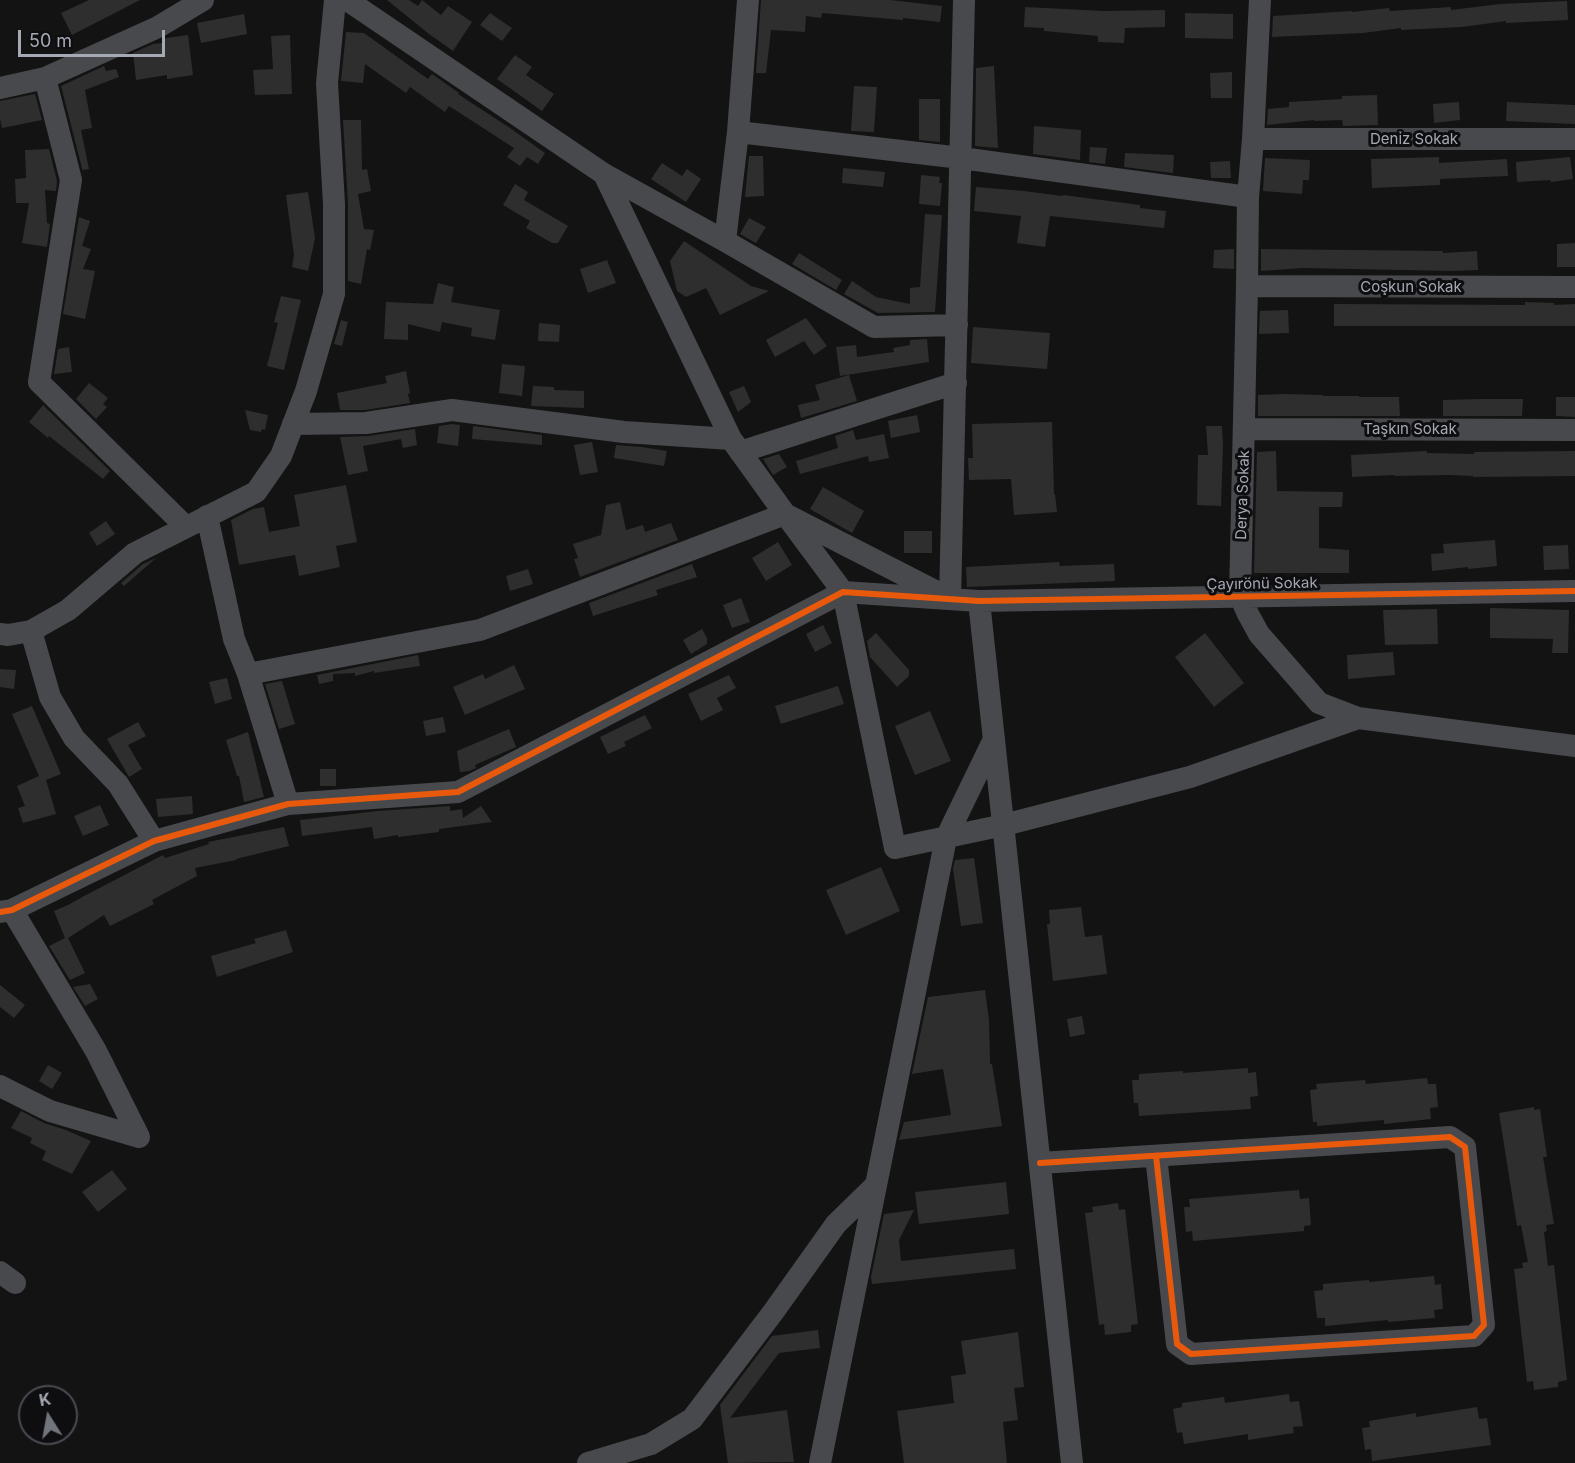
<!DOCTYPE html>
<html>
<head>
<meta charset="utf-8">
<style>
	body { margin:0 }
	#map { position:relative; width:1575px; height:1463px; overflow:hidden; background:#131313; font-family:Inter,sans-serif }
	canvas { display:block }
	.north { position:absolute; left:18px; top:1385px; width:60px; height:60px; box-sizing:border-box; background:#0e0d0f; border:2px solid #4a4b51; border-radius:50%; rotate:349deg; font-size:16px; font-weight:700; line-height:24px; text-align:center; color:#a5a9b4 }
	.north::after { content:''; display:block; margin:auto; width:21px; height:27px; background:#72747c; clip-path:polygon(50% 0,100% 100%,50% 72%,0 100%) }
	.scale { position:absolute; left:18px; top:30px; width:147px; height:27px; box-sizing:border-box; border:3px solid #a5a9b4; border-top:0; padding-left:8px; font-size:18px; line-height:21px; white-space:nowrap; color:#a5a9b4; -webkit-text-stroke:4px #0e0d0f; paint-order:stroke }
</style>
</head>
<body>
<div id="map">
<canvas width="1575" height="1463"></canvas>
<div class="north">K</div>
<div class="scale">50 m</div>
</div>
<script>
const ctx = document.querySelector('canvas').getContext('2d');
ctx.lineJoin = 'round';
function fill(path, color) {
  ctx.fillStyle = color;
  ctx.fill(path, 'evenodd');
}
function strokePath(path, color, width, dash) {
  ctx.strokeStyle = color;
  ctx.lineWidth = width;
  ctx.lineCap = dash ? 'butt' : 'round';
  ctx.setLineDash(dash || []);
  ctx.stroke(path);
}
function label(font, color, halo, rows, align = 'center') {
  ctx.font = font + ' Inter,sans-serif';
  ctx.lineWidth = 6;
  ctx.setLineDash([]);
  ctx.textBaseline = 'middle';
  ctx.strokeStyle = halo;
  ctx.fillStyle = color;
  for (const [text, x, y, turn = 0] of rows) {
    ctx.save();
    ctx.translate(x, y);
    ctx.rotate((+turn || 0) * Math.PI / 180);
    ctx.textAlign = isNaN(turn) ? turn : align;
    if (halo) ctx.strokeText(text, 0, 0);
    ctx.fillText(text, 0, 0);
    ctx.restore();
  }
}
fill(new Path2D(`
	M89,0H140L72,35L61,13Z
	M387,0H409L418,6L422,0L441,15L448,6L472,22L453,51L429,34Z
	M761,0H890L942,6L940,22L903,18V20L822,13L821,18L806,16L805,32L771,30L766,73H756Z
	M1567,1L1568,20L1506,23V21L1462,27L1401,30V28L1363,33L1272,37L1273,16L1352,11V12L1389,8L1390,11L1451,7V10L1500,4Z
	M1025,7L1104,11L1165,10V27L1125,28L1124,43L1098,42V36L1044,31V28L1024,27Z
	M490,13L512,28L502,41L480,25Z
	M1185,13L1233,14V39L1185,38Z
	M244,14L247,34L201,43L197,23Z
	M346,32L364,33L428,79L432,74L459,93L458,94L510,128L545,153L538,164L527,157L520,166L507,157L514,148L449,106L445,112L410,87L406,93L365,64L363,83L341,81Z
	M188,35L193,75L167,79V75L136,80L133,53L153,44L162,43V40L166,38Z
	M290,35L292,94L255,95L253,70L273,69L271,36Z
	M515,55L532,67L526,75L554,94L542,111L497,79Z
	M104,66L106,71L116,69L119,77L85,90L92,128L81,130L89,169L83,170V172L61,86Z
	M994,66L998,148L975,146L976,68Z
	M1232,72V98H1211L1210,73Z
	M854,86L877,87L874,132L851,131Z
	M35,94L42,120L2,128L0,119V101Z
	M1377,95L1378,125L1343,126L1342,120L1314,121V120L1267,125L1268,109L1289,107V102L1342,99V96Z
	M919,99H940V142L919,140Z
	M1459,102L1460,120L1434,123L1433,104Z
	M1507,102L1575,105V124L1506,121Z
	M343,120H361L362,170L367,169L371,191L358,194L364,229L374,230L370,250L367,249L361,284L348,281V204Z
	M1034,126L1081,130L1080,160L1033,154Z
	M1090,147L1107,148L1105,164L1089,162Z
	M49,149L57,181L56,191L45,190L47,223L50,224L47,247L22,243L29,203H16L15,179L26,178L25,150Z
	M1125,153L1174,155L1173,173L1124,167Z
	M749,156H763L764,196L745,197Z
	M1439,157V163L1507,159L1508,176L1440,179V185L1372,188L1371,159Z
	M1570,157L1573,179L1551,182L1550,180L1517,182L1516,162Z
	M1265,158L1310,160L1309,180H1303L1302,194L1263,191Z
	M1230,161L1231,178H1211L1210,162Z
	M662,163L682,176L687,169L701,179L686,202L651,179Z
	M843,168L885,172L883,187L842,183Z
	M921,175L940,177L939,183H942L940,206L919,204Z
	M515,184L528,192L524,200L568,226L558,243H552L526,228L530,221L503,205Z
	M976,187L1024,191L1062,196L1063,195L1140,205V208L1166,211L1164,228L1050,216L1045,247L1017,243L1021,216L974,211Z
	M308,192L315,238L308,271L292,267L294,255L286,195Z
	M925,214L942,215L935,312L878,313L844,294L852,281L876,297L910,304V288L920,287Z
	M79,217L90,221L82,246L91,249L83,269L95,271L85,319L63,314Z
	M749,218L766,227L756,243L740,234Z
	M684,241L751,286L769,291L720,315L706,288L686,297L677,291L670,261Z
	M1575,243V267H1557V244Z
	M1234,249V269L1213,268L1214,250Z
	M1261,249L1443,251V253L1477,251L1478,270L1453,271L1302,268L1261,271Z
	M799,253L842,280L836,290L792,264Z
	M607,260L616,283L588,293L580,269Z
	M438,283L454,287L451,302L500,310L495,340L471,336L472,328L442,322L440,332L408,324V340L384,339L386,302L433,304Z
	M281,296L301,300L284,370L267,366L278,323L274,322Z
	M1525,302L1554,303V305L1575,304V326H1334V304L1525,305Z
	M1288,310L1289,333L1259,334L1260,311Z
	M806,318L827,346L814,355L804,341L775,357L766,340Z
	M341,320L348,322L342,346L334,344Z
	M539,323L560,325L559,342L538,341Z
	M973,327L1050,333L1047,369L971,363Z
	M927,339L929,362L840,376L836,347L856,345L857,357L894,352L893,348L910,345V340Z
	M69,347L72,372L54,374L58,349Z
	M502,364L525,366L522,396L499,393Z
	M406,371L410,393L408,394L410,403L365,410H340L337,393L387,383L385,376Z
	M849,375L857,401L801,418L798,405L820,400L815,385Z
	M89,383L108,398L103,404L107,407L96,419L76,399Z
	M533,386L554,387V390L584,391V408L531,406Z
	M744,386L751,402L738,412L729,392Z
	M1284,394L1323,395V396H1359V397H1399L1400,416H1258V395Z
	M1556,397H1575V417L1556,416Z
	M1481,399H1523L1522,416H1443V400Z
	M43,405L110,471L103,479L49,436L48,438L29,422Z
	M245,410L268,415L265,430L262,429L261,432L250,430Z
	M917,415L920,432L891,438L888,421Z
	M1052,422L1054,494H1055L1057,512L1014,515L1011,479L969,480L968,458H973L972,424Z
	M452,424L460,425L458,446L437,443L439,426Z
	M473,426L542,435V445L472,439Z
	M1206,426H1222L1223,446L1221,506L1197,505L1198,455H1208Z
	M415,429L417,445L403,448L401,439L363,446L368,471L348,475L340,437L368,436Z
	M853,430L856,440L884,434L889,458L869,462L868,456L800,474L796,461L838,448L835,436Z
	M592,442L598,472L580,475L574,445Z
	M616,445L642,447L667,451L664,466L614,458Z
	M1276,451L1277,491L1343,492L1342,507H1319V548L1349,550V573H1254L1257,452Z
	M1427,451V453L1474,454V452L1575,451V476L1473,477V476L1449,475L1394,476V475L1352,477L1351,455Z
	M779,454L787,467L773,475L763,459Z
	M346,485L357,542L336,546L340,567L299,576L295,555L239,565L231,520L253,509L264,507L269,532L300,526L294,495Z
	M823,487L864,511L852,533L810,509Z
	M620,502L626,530L643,525L645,532L671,523L678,540L580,577L574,559L578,558L573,544L601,535L606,505Z
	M106,521L115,534L97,546L89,533Z
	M904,531H932V553H904Z
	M1495,540L1497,566L1468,569V567L1432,571L1431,554L1444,553L1443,544Z
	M778,542L792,565L766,581L752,558Z
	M1568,545L1569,569L1544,570L1543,546Z
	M156,558L124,586L121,583L143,564Z
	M1059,562L1060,566L1114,564L1115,581L967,587L966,567Z
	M692,564L697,577L656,590L658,595L593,616L589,603Z
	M528,569L533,584L510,591L506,576Z
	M741,598L750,622L732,628L723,605Z
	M1490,608L1569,610L1568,653H1552L1553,639L1490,638Z
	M1437,609L1438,644L1385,645L1383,610Z
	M823,625L832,643L815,652L806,634Z
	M702,629L707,638V644L691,654L683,640Z
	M876,633L909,670V676L897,687L870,657L867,641Z
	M1205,633L1244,683L1214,707L1175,657Z
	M1393,652L1395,675L1348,679L1347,655Z
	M418,655L420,666L374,673V671L355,676V673L333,674V681L319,684L317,675L312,676Z
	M514,665L525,689L465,715L453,687L483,674L485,679Z
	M0,669L16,670L14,689L0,687Z
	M729,675L736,688L717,698L723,710L701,721L688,694Z
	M227,678L232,699L215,704L209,682Z
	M282,681L295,724L279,729L265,684Z
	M838,686L844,704L781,724L775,706Z
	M32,706L61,774L46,780L56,814L23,823L18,808L25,806L17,786L39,776L12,714Z
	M930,711L951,761L915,775L895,726Z
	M645,715L652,728L624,742L626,746L608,754L600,737Z
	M443,717L446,732L426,736L423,721Z
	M138,722L146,736L128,745L142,769L129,777L107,739Z
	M509,729L516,747L475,765L476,768L469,771L460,772L457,751Z
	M248,732L264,797L244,802L239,776H237L226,740Z
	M320,769H336V786H320Z
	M192,796L193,814L158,817L156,799Z
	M100,805L109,825L83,836L74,816Z
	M450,806V811L462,809L463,818L481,806L492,822L439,829V832L398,837V835L374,839L372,827L302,836L300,820L378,811Z
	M284,827L289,846L236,859V860L195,868L197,876L152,900L154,904L110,926L104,915L68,938L85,973L70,980L49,946L65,938L54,911L68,905L84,896L163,855L165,858L209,844L208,842Z
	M974,858L983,923L961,926L953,869L955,860Z
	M881,867L900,911L846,935L826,890Z
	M1081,907L1085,937L1102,935L1107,974L1053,981L1047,924H1050L1049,910Z
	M286,930L293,952L217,977L211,956L256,943L254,939Z
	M90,984L98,999L85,1006L73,987Z
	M0,985L25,1005L14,1018L0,1007Z
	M985,990L989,1021L990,1064H992L1002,1126L899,1140L904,1122L951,1115L943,1069L912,1074L928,997Z
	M1082,1016L1085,1034L1070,1037L1067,1019Z
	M48,1065L62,1073L52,1089L39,1081Z
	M1248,1068V1073L1256,1072L1258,1096L1250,1097L1251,1109L1139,1116L1138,1103H1134L1132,1080H1139V1074L1183,1071V1073Z
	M1427,1078L1428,1084H1436L1438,1107L1430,1108L1431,1119L1384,1124V1120L1317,1126V1122H1313L1310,1090L1317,1089L1316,1084L1365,1080L1366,1084Z
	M1534,1107V1110L1540,1109L1547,1157H1543L1554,1224L1546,1225L1547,1231L1544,1232L1548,1266L1554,1265L1567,1380L1558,1382V1387L1534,1390L1533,1381L1527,1382L1514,1269L1523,1268L1522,1263L1528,1262L1521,1225L1517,1226L1499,1113Z
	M21,1111L44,1123L66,1130L91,1141L72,1174L42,1160L46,1151L30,1143L32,1138L11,1128Z
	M112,1170L127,1189L98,1212L82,1192Z
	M1006,1182L1009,1214L919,1224L915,1192Z
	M1299,1190L1300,1199L1309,1198L1311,1225L1304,1226V1231L1193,1241L1192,1231L1186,1232L1184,1207H1190L1189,1199Z
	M1118,1203L1119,1210L1125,1209L1138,1324L1131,1325V1332L1105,1335L1104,1324L1099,1325L1085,1213L1093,1212L1092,1207Z
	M914,1210L899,1240L901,1261L1014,1249L1016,1269L872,1284L871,1277L884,1214Z
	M1434,1276L1435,1285L1441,1284L1443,1309L1434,1310L1435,1318L1388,1322V1320L1325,1326V1318H1317L1314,1291L1323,1290V1284L1369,1280V1282Z
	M818,1330L820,1348L779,1353L730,1418L787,1410L794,1462L728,1463L720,1405L772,1336Z
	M1018,1332L1024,1387L1014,1388L1018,1420L1003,1422L1007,1463H904L897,1411L954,1403L951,1376L966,1374L961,1341Z
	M1289,1394L1290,1402L1299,1401L1303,1426L1293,1427L1294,1433L1248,1440V1434L1184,1444L1182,1432L1177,1433L1173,1409L1182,1407V1403L1224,1397L1225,1403Z
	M1477,1407L1479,1419L1487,1418L1491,1445L1372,1461L1371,1449L1365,1450L1362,1428L1370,1427L1369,1421L1416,1413V1417Z`), '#2e2e2e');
strokePath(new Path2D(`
	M347,0L604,174L725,241L874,327L957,325
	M1260,0L1253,139L1248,197L1247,286L1240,596L1248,614L1259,634L1319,703L1358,718L1575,746
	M45,78L71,180L39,382L186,527
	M0,88L45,78L158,27L203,0
	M738,132L961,158L1248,197
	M1253,139H1575
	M604,174L731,439L785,514L941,594
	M725,241L738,132L748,0
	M1247,286L1575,287
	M293,424L366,423L452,410L624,432L731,439
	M1244,429L1575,430
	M740,452L956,383
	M207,516L234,639L248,674L288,804
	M950,599L964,0
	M979,601L1072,1463
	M31,631L50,697L74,738L118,784L154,841
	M0,634L8,635L31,631L68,610L135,553L256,492L281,456L306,391L334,294V204L327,83L335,0
	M248,674L480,630L785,514L843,592L895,848L1004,825L1190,777L1358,718
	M12,910L96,1051L139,1137
	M0,912L12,910L154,841L288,804L458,792L843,592L979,601L1575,591
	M0,1086L50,1111L139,1137
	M1040,1163L1450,1137L1465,1147L1484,1325L1474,1336L1191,1354L1177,1344L1156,1156
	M0,1272L15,1283
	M588,1463L651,1444L692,1419L774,1311L836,1224L876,1185
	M820,1463L946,838L994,739`), '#48494c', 22);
strokePath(new Path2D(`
	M0,912L12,910L154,841L288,804L458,792L843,592L979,601L1575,591
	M1040,1163L1450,1137L1465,1147L1484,1325L1474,1336L1191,1354L1177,1344L1156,1156`), '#e8590c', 6);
label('15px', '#a5a9b4', '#0e0d0f', [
	["Deniz Sokak",1414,139],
	["Coşkun Sokak",1411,287],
	["Taşkın Sokak",1410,429],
	["Derya Sokak",1243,495,-88],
	["Çayırönü Sokak",1262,584,-1]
]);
</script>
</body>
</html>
